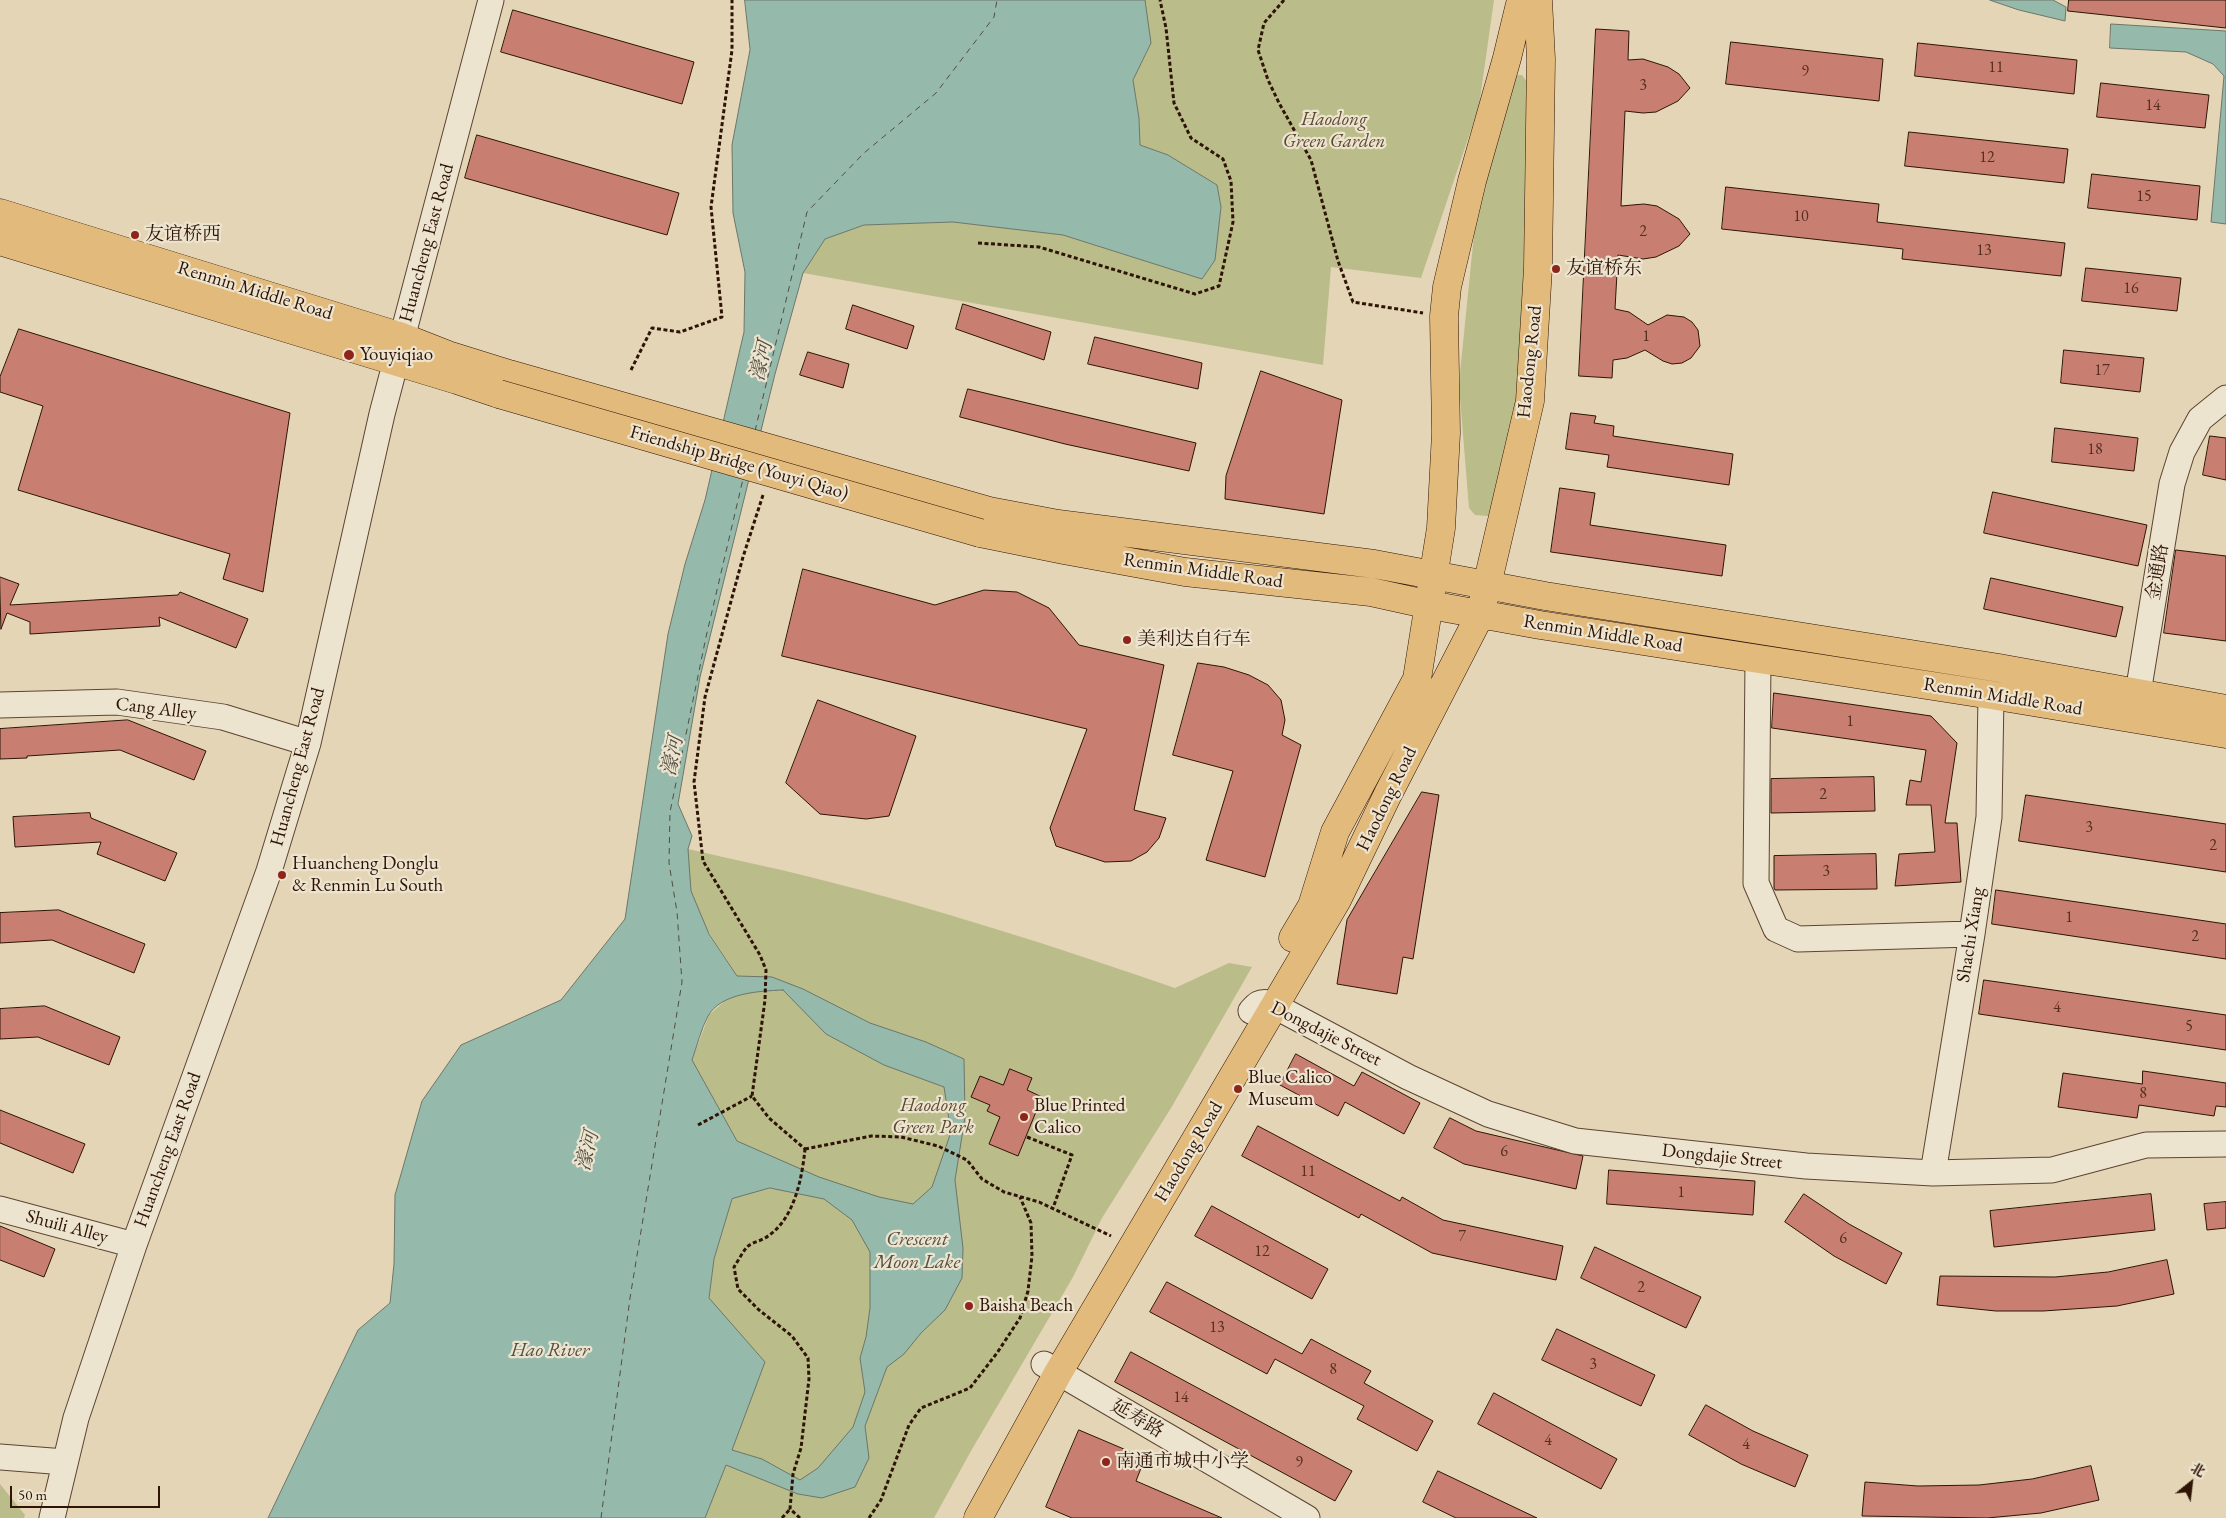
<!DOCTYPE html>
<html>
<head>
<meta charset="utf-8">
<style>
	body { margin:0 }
	#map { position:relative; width:2226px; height:1518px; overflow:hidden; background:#e4d5b6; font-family:"EB Garamond","Noto Serif SC",serif }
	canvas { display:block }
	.north { position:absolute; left:2166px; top:1458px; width:50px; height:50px; -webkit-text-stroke:4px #ede4d0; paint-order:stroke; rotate:29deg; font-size:14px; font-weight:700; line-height:20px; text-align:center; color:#2f1406 }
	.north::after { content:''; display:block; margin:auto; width:18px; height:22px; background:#2f1406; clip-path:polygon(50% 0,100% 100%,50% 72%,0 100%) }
	.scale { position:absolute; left:10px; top:1486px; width:150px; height:22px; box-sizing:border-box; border:2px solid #2f1406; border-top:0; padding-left:6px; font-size:15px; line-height:18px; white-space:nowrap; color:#2f1406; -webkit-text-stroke:4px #ede4d0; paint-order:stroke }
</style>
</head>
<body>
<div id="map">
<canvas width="2226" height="1518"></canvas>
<div class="north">北</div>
<div class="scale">50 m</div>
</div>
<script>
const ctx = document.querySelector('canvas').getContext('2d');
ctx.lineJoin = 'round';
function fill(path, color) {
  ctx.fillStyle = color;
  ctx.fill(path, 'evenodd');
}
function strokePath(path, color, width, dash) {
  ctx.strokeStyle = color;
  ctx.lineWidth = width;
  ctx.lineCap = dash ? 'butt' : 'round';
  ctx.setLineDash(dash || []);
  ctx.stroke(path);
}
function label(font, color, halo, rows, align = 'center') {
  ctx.font = font + ' "EB Garamond","Noto Serif SC",serif';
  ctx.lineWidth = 4.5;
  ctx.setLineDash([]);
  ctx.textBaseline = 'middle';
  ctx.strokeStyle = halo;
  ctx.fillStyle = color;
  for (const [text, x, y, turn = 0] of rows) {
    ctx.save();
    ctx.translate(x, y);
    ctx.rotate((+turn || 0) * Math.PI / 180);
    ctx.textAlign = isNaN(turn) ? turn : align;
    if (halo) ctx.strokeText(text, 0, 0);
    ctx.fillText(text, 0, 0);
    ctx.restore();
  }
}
fill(new Path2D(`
	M1145,0H1494L1479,106L1421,278L1331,267L1323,365L803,273L825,239L864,225L953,222L1063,235L1202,279L1215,260L1221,207L1217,185L1168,155L1140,145L1139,118L1133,80L1151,43Z
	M1517,75H1522L1529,85L1530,215L1517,402L1490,513L1488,516L1475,515L1469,508L1460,398V373L1478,195L1513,76Z
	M688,849C730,859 772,867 814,878C936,908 1056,947 1175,988L1229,963L1252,967L1171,1108L1102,1218L1073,1277L971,1451L934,1518H704L765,1362L709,1299L714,1259L732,1199L737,1141L692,1060L709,1015L727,999L737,976C721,948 699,924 691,892C688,879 689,863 688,849Z
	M0,1484L25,1515L24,1518H0Z`), '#babc8a');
const water = new Path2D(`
	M745,0H1145L1151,43L1133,80L1139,118L1140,145L1168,155L1217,185L1221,207L1215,260L1202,279L1063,235L953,222L864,225L825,239L803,273L775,374L700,677L678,804L692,836L688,849L691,891L709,934L737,976L772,977L803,989L870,1023L926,1042L964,1059L965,1117L955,1180L963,1248L962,1278L945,1310L921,1333L904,1354L887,1367L865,1426L869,1458L855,1487L822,1498L798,1494L726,1465L705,1518H268L358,1330L390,1303L394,1264L395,1195L422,1101L461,1045L561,1000L625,919L668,634L685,564L705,500L744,332L745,272L733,213L732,145L750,50ZM783,990L826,1034L884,1065L944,1087L951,1132L932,1187L913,1204L879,1197L819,1177L737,1141L692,1060C697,1046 701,1029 708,1016C721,993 759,991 783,990ZM770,1188L824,1199L852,1220L870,1252V1308L866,1337L860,1358L865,1392L853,1427L818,1468L800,1480L762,1459L732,1450L765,1362L709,1298L714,1259L732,1199Z
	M1990,0H2053L2066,7L2065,21L2019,10Z
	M2111,24L2226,31V224L2211,222L2224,76L2213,64L2186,52L2110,48Z`);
fill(water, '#95b9ab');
strokePath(water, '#6c7769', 1);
strokePath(new Path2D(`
	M755,431L807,212L864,153L936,93L994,17L997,0
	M601,1518L630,1298L682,982L677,912L669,863L670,812L706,637L743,479`), '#534e40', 1, [6, 5]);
const building = new Path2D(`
	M2069,0H2226V28L2068,11Z
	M513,10L694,62L682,104L501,52Z
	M1596,29L1629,31L1628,60L1643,59L1668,67L1679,74L1690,88L1678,101L1656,112L1643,113L1625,111L1621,206L1644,204L1657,206L1679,219L1690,234L1679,246L1656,257L1643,259L1618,255L1615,309L1629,312L1648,325L1667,315L1684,317L1692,322L1698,330L1700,346L1691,358L1682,363L1672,364L1663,361L1645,350L1627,358L1613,360L1612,378L1579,376Z
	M1731,42L1883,59L1879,101L1726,84Z
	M1918,43L2077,60L2074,94L1915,76Z
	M2101,83L2209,95L2205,128L2097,117Z
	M1909,132L2068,149L2064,183L1905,166Z
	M477,135L679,193L667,235L465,178Z
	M2092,174L2200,186L2197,220L2088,208Z
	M1726,187L1879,204L1877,222L2065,243L2061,276L1902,259L1903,249L1722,229Z
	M2086,268L2181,278L2177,311L2082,301Z
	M963,304L1051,332L1044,360L956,329Z
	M853,305L914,326L907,349L846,329Z
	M19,329L290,413L263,592L223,579L230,554L18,490L43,406L0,392V377Z
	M1095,337L1202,363L1198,389L1088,364Z
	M2064,350L2144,358L2140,392L2061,383Z
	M808,352L849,364L843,388L800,375Z
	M1261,371L1342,400L1324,514L1225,499L1226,476Z
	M968,389L1196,443L1189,471L1065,444L960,417Z
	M1571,413L1596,416L1594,423L1614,426L1613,436L1733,454L1729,485L1607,467L1609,455L1566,449Z
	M2055,428L2138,438L2134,471L2052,462Z
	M2210,436L2226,438V480L2203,475Z
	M1560,488L1595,493L1590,525L1726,545L1722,576L1551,552Z
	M1993,492L2147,525L2138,566L1984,533Z
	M2176,550L2226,556V641L2164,633Z
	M803,569L935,605L984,590L1017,592L1049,608L1079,645L1164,665L1134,810L1166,818L1159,838L1147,852L1131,861L1105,862L1056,846L1050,828L1087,729L782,656Z
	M0,577L19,584L10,605L178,595L180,592L248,619L236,648L159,617L160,626L30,634V622L7,613L1,629Z
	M1991,578L2123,607L2116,637L1984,609Z
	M1198,663L1224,667L1249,675L1268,685L1281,700L1285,720L1282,735L1301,745L1265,877L1206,860L1233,771L1173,755Z
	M1774,693L1931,716L1957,743L1945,823H1957L1961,882L1895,886L1899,854L1935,852L1931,805H1906L1910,780L1921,782L1926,750L1772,728Z
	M818,700L916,736L889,816L866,819L820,814L786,783Z
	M128,720L206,751L194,780L120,750L27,756V758L0,759V729Z
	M1874,777L1875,811L1771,813V779Z
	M1422,792L1439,795L1413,959L1403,957L1397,994L1337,984L1347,920Z
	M2026,795L2226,824V872L2019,841Z
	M90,813L91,818L177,853L165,881L97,854L101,842L15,847L13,817Z
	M1876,854L1877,889L1775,890L1774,888V856Z
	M1996,890L2226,924V959L1992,924Z
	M59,910L145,944L134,973L52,940L0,943V913Z
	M1984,980L2226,1015V1050L1979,1014Z
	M45,1006L120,1037L109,1065L38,1037L0,1039V1009Z
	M1296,1054L1354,1086L1362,1072L1420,1103L1404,1134L1345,1102L1338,1116L1280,1085Z
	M1010,1069L1032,1078L1027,1090L1042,1097L1018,1156L989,1144L1000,1117L987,1111L990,1105L971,1097L980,1076L1003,1085Z
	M2143,1071L2226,1083V1107L2216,1106L2214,1116L2139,1105L2137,1118L2058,1107L2063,1073L2142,1084Z
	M0,1110L85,1144L73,1173L0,1143Z
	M1450,1118L1476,1131L1583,1156L1576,1189L1464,1164L1434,1148Z
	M1258,1126L1400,1201L1402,1197L1443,1220L1563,1246L1556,1280L1432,1253L1361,1214L1359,1218L1242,1156Z
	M1609,1170L1755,1181L1753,1215L1607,1204Z
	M1804,1194L1849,1224L1902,1253L1886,1284L1834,1256L1785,1222Z
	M2151,1194L2155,1230L1994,1247L1990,1211Z
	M2226,1202V1228L2207,1230L2204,1204Z
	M1212,1206L1328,1269L1312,1299L1195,1236Z
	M0,1226L55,1249L44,1277L0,1260Z
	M1595,1247L1701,1297L1686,1328L1581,1278Z
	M2167,1260L2174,1294L2117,1306L2043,1311H1996L1937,1305L1940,1276L2055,1277L2108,1272Z
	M1167,1282L1302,1354L1311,1339L1371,1371L1364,1383L1433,1421L1417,1451L1357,1419L1364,1406L1275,1359L1267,1374L1150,1312Z
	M1557,1329L1655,1375L1641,1406L1542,1360Z
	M1131,1352L1352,1471L1335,1501L1115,1382Z
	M1494,1393L1617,1459L1601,1489L1478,1424Z
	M1706,1405L1753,1431L1808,1455L1795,1487L1741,1464L1689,1435Z
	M1079,1430L1145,1458L1136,1481L1222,1518H1072L1046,1507Z
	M2091,1466L2099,1500L2041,1513L1987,1518L1862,1516L1865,1482L1918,1486L1979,1485L2032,1479Z
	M1438,1471L1537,1518H1456L1423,1502Z`);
fill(building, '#c87f71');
strokePath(building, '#2f1406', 1);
const minor = new Path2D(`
	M1758,659L1756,883L1776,929L1798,939L1972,934
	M2138,693L2172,484L2182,452L2200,419L2226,398
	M0,705L117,702L223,717L308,743
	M1251,1011C1257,1004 1260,1001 1269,1003L1408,1077L1488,1114L1575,1141L1806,1166L1933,1173L2052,1170L2146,1145L2226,1144
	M1933,1173L1972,934L1989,817L1991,695
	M0,1209L134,1245
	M1044,1364L1307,1518
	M0,1457L65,1462
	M52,1518L76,1418L134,1245L269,871L308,743L382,414L491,0`);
const major = new Path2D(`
	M0,213L402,337L448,355L509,374L989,511L1058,524L1374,564L1545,596L1999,668L2226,709
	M0,241L457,380L499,394
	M980,533L1064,550L1185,572L1371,592L1430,605L1540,625L1991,695L2226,734
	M1293,938L1312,906L1335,832L1417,679L1441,528L1446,433L1444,316L1447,287L1472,181L1507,58L1521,0
	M978,1518L1058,1373L1337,900L1388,794L1480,615L1530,401L1538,268L1541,59L1538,0`);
strokePath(minor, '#5c4432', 27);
strokePath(major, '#2f1406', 29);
strokePath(new Path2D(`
	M1284,0L1264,23L1258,50L1268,80L1279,103L1311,160L1338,261L1353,302L1423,313
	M978,243L1039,247L1195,294L1219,286L1233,222L1231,181L1223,159L1191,138L1174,103L1166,28L1160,0
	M631,370L652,328L680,332L722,317L711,207L732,50V0
	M763,495L743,557L705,697L694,782L703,861L760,955L766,970L765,1000L752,1096L769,1118L805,1149
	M698,1125L752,1096
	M1027,1137L1072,1155L1053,1208
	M805,1149L871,1136L901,1137L938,1146L967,1160L982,1179L1004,1192L1039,1202L1111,1236
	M782,1518L790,1509
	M800,1518L790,1509L793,1474L801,1448L809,1379L808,1358L792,1336L759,1310L738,1289L734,1267C738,1261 742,1253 747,1247C752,1242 762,1241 768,1236C794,1219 802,1179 805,1149
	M869,1518L881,1500L909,1425L921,1408L970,1388L997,1353L1020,1318L1028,1291L1032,1256L1031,1223L1020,1197`), '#2f1406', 3, [4, 2.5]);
strokePath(minor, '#ede4d0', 25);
strokePath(major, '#e2ba7b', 28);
const majorBridge = new Path2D(`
	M499,394L980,533`);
strokePath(majorBridge, '#2f1406', 29, []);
strokePath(majorBridge, '#e2ba7b', 28);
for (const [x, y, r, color] of [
	[135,235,5,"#8f2418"],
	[1556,269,5,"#8f2418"],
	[349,355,6,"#8f2418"],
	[1127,640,5,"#8f2418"],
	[282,875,5,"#8f2418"],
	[1238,1089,5,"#8f2418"],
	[1024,1117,5,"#8f2418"],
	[969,1306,5,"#8f2418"],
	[1106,1462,5,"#8f2418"]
]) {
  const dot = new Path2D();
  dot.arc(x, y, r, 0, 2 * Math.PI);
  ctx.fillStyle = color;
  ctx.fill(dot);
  strokePath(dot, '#ede4d0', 2);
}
label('16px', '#552f21', null, [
	["11",1996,68],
	["9",1805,72],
	["3",1643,86],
	["14",2153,106],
	["12",1987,158],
	["15",2144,197],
	["10",1801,217],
	["2",1643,232],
	["13",1984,251],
	["16",2131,289],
	["1",1646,337],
	["17",2102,371],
	["18",2095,450],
	["1",1850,722],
	["2",1823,795],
	["3",2089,828],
	["2",2213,846],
	["3",1826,872],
	["1",2069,918],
	["2",2195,937],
	["4",2057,1008],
	["5",2189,1027],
	["8",2143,1094],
	["6",1504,1152],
	["11",1308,1172],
	["1",1681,1193],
	["7",1462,1237],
	["6",1843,1239],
	["12",1262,1252],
	["2",1641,1288],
	["13",1217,1328],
	["3",1593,1365],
	["8",1333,1370],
	["14",1181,1398],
	["4",1548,1441],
	["4",1746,1445],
	["9",1299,1463]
]);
label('italic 19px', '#59462e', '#ede4d0', [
	["Haodong",1334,120],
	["Green Garden",1334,142],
	["Haodong",933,1106],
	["Green Park",933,1128]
]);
label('19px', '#2f1406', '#ede4d0', [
	["友谊桥西",145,235],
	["友谊桥东",1566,269],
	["Youyiqiao",360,355],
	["美利达自行车",1137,640],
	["Huancheng Donglu",292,864],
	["& Renmin Lu South",292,886],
	["Blue Calico",1248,1078],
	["Museum",1248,1100],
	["Blue Printed",1034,1106],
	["Calico",1034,1128],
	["Baisha Beach",979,1306],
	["南通市城中小学",1116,1462]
], 'left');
label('19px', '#2f1406', '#ede4d0', [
	["Huancheng East Road",427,243,-75],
	["Renmin Middle Road",255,291,17],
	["Haodong Road",1530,362,-84],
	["Friendship Bridge (Youyi Qiao)",739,463,16],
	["Renmin Middle Road",1203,571,8],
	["金通路",2158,572,-81],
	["Renmin Middle Road",1603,634,9],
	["Renmin Middle Road",2003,697,9],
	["Cang Alley",156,709,7],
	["Huancheng East Road",298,767,-75],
	["Haodong Road",1387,799,-64],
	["Shachi Xiang",1971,935,-81],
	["Dongdajie Street",1326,1034,27],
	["Huancheng East Road",168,1150,-70],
	["Haodong Road",1189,1152,-59],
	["Dongdajie Street",1722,1157,6],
	["Shuili Alley",67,1227,15],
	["延寿路",1137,1419,30]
]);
label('italic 20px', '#534e40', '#ede4d0', [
	["濠河",762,361,-77],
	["濠河",673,756,-78],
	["濠河",588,1151,-76],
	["Crescent",917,1240],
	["Moon Lake",917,1263],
	["Hao River",550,1351]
]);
</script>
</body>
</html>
